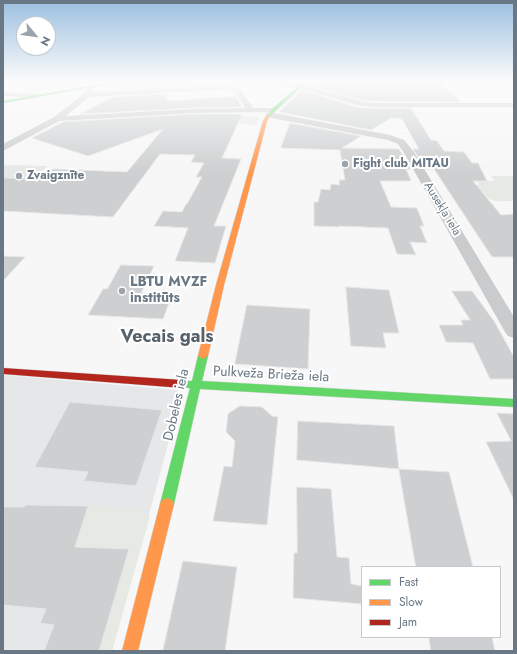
<!DOCTYPE html>
<html>
<head>
<meta charset="utf-8">
<style>
	body { margin:0 }
	#map { position:relative; width:517px; height:654px; overflow:hidden; background:#f7f7f7; font-family:Jost,sans-serif }
	canvas { display:block }
	.frame { position:absolute; inset:0; border:4px solid #697884; pointer-events:none }
	.legend { position:absolute; left:361px; top:566px; width:140px; height:72px; box-sizing:border-box; background:#fff; border:1px solid #c3c9ce; margin:0; padding:5px 7px; list-style:none; font-size:12px; color:#697884 }
	.legend li { display:flex; align-items:center; gap:8px; height:20px }
	.legend b { width:20px; border:1px solid #c3c9ce }
	.north { position:absolute; left:16px; top:16px; width:40px; height:40px; box-sizing:border-box; background:#fff; border:1px solid #c3c9ce; border-radius:50%; rotate:119deg; font-size:11px; font-weight:700; line-height:16px; text-align:center; color:#697884 }
	.north::after { content:''; display:block; margin:auto; width:14px; height:18px; background:#9ba4ac; clip-path:polygon(50% 0,100% 100%,50% 72%,0 100%) }
</style>
</head>
<body>
<div id="map">
<canvas width="517" height="654"></canvas>
<div class="frame"></div>
<ul class="legend">
<li><b style="height:5px;background:#63d668"></b>Fast</li>
<li><b style="height:5px;background:#ff974d"></b>Slow</li>
<li><b style="height:5px;background:#b3261e"></b>Jam</li>
</ul>
<div class="north">N</div>
</div>
<script>
const ctx = document.querySelector('canvas').getContext('2d');
ctx.lineJoin = 'round';
function fill(path, color) {
  ctx.fillStyle = color;
  ctx.fill(path, 'evenodd');
}
function strokePath(path, color, width, dash) {
  ctx.strokeStyle = color;
  ctx.lineWidth = width;
  ctx.lineCap = dash ? 'butt' : 'round';
  ctx.setLineDash(dash || []);
  ctx.stroke(path);
}
function label(font, color, halo, rows, align = 'center') {
  ctx.font = font + ' Jost,sans-serif';
  ctx.lineWidth = 4;
  ctx.setLineDash([]);
  ctx.textBaseline = 'middle';
  ctx.strokeStyle = halo;
  ctx.fillStyle = color;
  for (const [text, x, y, turn = 0] of rows) {
    ctx.save();
    ctx.translate(x, y);
    ctx.rotate((+turn || 0) * Math.PI / 180);
    ctx.textAlign = isNaN(turn) ? turn : align;
    if (halo) ctx.strokeText(text, 0, 0);
    ctx.fillText(text, 0, 0);
    ctx.restore();
  }
}
fill(new Path2D(`
	M3,165L48,166L3,202Z
	M3,375L177,390L180,394V400L112,651H3Z`), '#e6e7e8');
fill(new Path2D(`
	M36,82H79V83L68,87L25,94L22,93Z
	M143,82H206V83H227L228,85L97,93L103,90Z
	M222,115L259,117H260L256,126L224,119Z
	M491,176H514V201C499,201 492,204 482,192H474L469,185H479L477,181H495Z
	M88,506L138,509L150,516L112,651H99L129,549L75,547Z`), '#e6e9e4');
const building = new Path2D(`
	M310,82H439L461,102L364,101L308,85Z
	M302,90L360,108H411L431,140L437,141L444,151L464,152L472,163H478L487,181H473L501,215L514,214V257H492L434,169H426L413,149H419L402,119L391,118L371,130L279,112Z
	M166,94L168,101L236,96L242,107L193,108L80,114L112,97Z
	M193,114H242L222,158L241,159L214,226H226L215,263L175,261L188,228L154,226L163,211L182,212L186,204H187L202,177H196L204,163L191,162L195,155L160,154L113,217L3,211V178L40,179L53,169L127,172L163,129L88,156L32,138L63,122Z
	M290,123L361,136L342,148L399,149L411,169H406L411,181H380L391,207L417,208L424,226H420L427,243L410,242L416,255L397,254L388,228L339,226V227L314,226V202H318L321,189L330,190L331,184L340,185L339,180H345L340,150L281,148Z
	M3,256L25,257L3,281Z
	M121,265L154,266L141,293L172,295L163,319L88,315L103,289H107Z
	M346,287L389,290L399,333H383L386,348L351,346Z
	M452,291H472L494,321L514,357V379H490L473,343L446,342L439,325H463L461,320H470Z
	M247,305L310,309L308,369L235,364Z
	M70,402L162,410L136,486L84,481L88,472L35,467Z
	M240,406L262,407L272,416L278,417L267,525L213,521L224,466L232,467L235,441L226,432L228,414Z
	M497,413L514,414V500L486,442L511,441Z
	M298,421L394,426L399,469L297,460Z
	M399,469L449,472L473,567H416Z
	M297,487L331,489L337,557L349,558L351,584L362,586V604L293,598L294,553H297Z
	M25,505L88,506L75,547L129,549L99,651H44L54,625L40,623L46,609L3,605V507H24Z
	M183,561L237,567L225,651H163Z
	M429,637H492L495,651H431Z`);
fill(building, '#cdcfd0');
strokePath(building, '#e6e6e6', 1);
const fast = new Path2D(`
	M114,82H121L3,103V101Z
	M303,82H307L269,117H267L272,109Z
	M203,353L208,356L202,381L514,399V407L200,389L174,504L172,508L167,510L162,508L160,504L190,388L178,387L177,384L178,381H192L198,356Z`);
const slow = new Path2D(`
	M267,115L270,116L267,121L224,285L208,356L203,359L198,356L216,285L263,121Z
	M167,498L172,500L174,504L138,651H122L160,504L162,500Z`);
const jam = new Path2D(`
	M3,368L182,380L186,381L187,384L186,387L182,388L3,374Z`);
strokePath(fast, '#d4d5d5', 1);
strokePath(slow, '#d4d5d5', 1);
strokePath(jam, '#d4d5d5', 1);
fill(new Path2D(`
	M267,82L300,84L364,102L373,103H514V107H373L360,106L299,88L270,84Z
	M90,85L94,87L92,93L232,85L240,89L253,108H273L277,110L273,112L193,113L59,121L3,151V144L54,117L84,94L88,86ZM231,89L237,95L245,108L193,109L66,116L89,97Z
	M3,92L36,94L40,96L36,98L3,96Z
	M269,112L390,135L404,140L414,152L514,317V338L508,336L505,332L404,153L398,144L388,140L266,117L265,115L266,113Z`), '#cacbcc');
fill(fast, '#63d668');
fill(slow, '#ff974d');
fill(jam, '#b3261e');
const sky = ctx.createLinearGradient(0, 0, 0, 173);
sky.addColorStop(0, '#9cc0e0');
sky.addColorStop(0.47, '#fbfbfb');
sky.addColorStop(1, '#fbfbfb00');
ctx.fillStyle = sky;
ctx.fillRect(0, 0, 517, 173);
for (const [x, y, r, color] of [
	[345,164,4,"#9ba4ac"],
	[19,176,4,"#9ba4ac"],
	[122,291,4,"#9ba4ac"]
]) {
  const dot = new Path2D();
  dot.arc(x, y, r, 0, 2 * Math.PI);
  ctx.fillStyle = color;
  ctx.fill(dot);
  strokePath(dot, '#fff', 1.5);
}
label('bold 12px', '#697884', '#fff', [
	["Fight club MITAU",353,164],
	["Zvaigznīte",27,176]
], 'left');
label('12px', '#697884', '#fff', [
	["Ausekļa iela",442,209,59]
]);
label('bold 14px', '#697884', '#fff', [
	["LBTU MVZF",130,283],
	["institūts",130,299]
], 'left');
label('14px', '#697884', '#fff', [
	["Pulkveža Brieža iela",271,375,3],
	["Dobeles iela",177,405,-77]
]);
label('bold 18px', '#57616a', '#fff', [
	["Vecais gals",167,338]
]);
</script>
</body>
</html>
